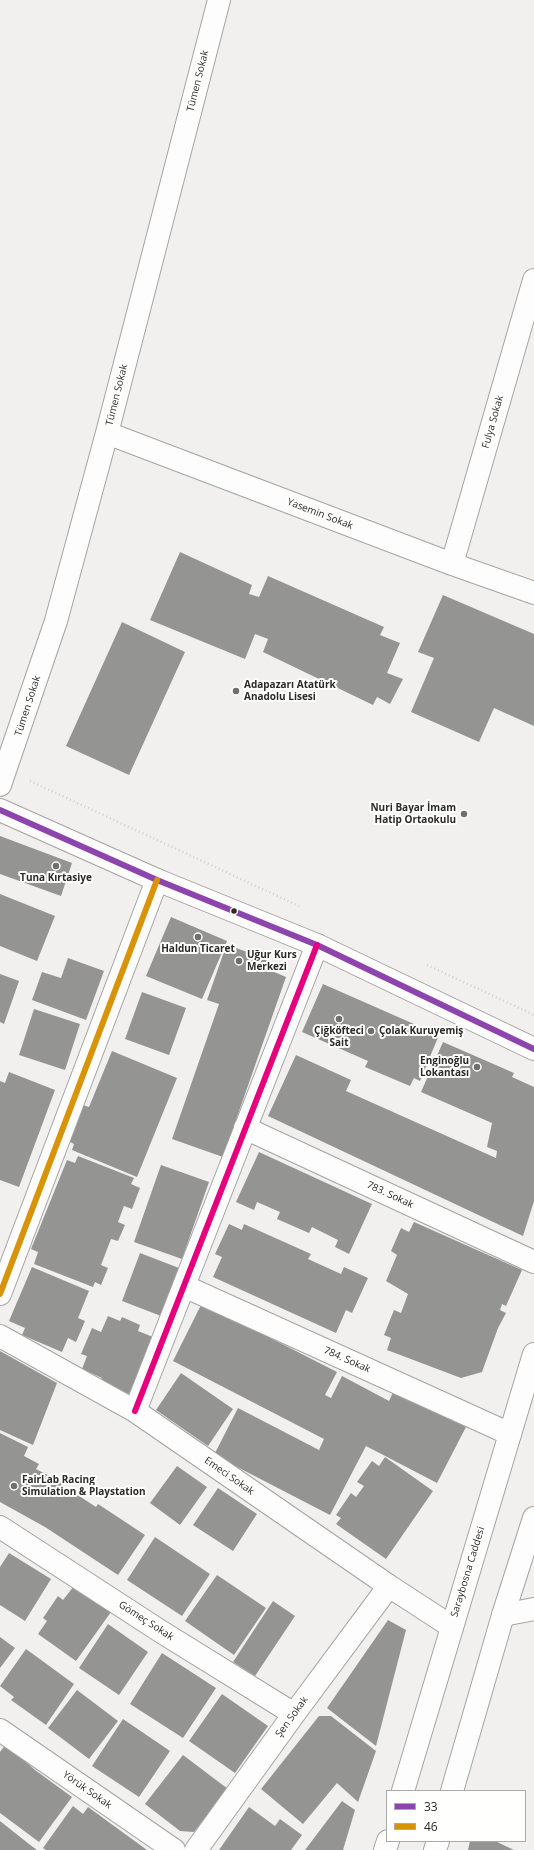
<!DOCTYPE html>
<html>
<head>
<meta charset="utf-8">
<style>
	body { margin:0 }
	#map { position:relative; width:534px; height:1850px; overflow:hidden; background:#f1f0ef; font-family:"Open Sans",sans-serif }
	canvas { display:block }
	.legend { position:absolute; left:386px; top:1790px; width:140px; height:52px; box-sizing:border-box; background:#fffffd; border:1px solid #aaaaa8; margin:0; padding:5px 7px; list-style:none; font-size:12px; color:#2a2a28 }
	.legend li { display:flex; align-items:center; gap:8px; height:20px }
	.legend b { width:20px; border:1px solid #aaaaa8 }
</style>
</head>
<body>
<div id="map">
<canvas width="534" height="1850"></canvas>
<ul class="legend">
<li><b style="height:5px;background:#8e44ad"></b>33</li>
<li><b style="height:5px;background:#d89306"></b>46</li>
</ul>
</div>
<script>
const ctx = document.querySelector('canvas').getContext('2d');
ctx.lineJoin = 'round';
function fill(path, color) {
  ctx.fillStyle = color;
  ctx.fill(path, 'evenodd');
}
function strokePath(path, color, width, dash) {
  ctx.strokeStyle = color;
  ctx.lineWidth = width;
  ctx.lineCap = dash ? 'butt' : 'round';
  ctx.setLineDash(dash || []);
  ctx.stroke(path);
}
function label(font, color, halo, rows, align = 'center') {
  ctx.font = font + ' "Open Sans",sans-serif';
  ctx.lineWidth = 4;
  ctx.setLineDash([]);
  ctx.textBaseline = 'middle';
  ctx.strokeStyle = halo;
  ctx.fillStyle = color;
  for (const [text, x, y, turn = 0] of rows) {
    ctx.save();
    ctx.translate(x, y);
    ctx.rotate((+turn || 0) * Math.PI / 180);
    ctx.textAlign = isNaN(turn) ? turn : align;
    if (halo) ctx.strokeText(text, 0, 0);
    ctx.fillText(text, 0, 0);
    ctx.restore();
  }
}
fill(new Path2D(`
	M180,552L252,585L249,594L259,597L268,576L384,627L380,635L400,643L387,673L403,679L390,704L377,697L373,705L263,652L268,639L255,634L245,659L150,620Z
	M443,595L534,634V726L494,708L479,742L411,712L434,658L418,652Z
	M122,622L185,652L129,775L66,746Z
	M0,836L72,863L61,896L0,874Z
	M0,894L55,916L37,961L0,946Z
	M171,917L227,941L202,999L146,976Z
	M236,948L270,960L267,969L286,977L223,1157L172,1139L219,1004L207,1000L225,949L235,952Z
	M68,958L104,971L86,1020L32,1000L42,972L61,978Z
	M0,974L19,981L4,1024L0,1022Z
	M323,984L439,1035L420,1081L414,1078L410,1086L365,1067L368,1061L302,1032Z
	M142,992L186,1008L169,1055L125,1039Z
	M34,1009L80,1024L65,1070L19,1055Z
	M443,1042L514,1073L512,1077L534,1087V1201L523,1236L268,1116L296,1055L351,1080L346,1091L496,1158L497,1151L487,1147L492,1123L421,1092Z
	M112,1051L177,1078L137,1177L72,1150L74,1144L68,1141L83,1105L89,1107Z
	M9,1072L55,1090L19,1187L0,1180V1081L5,1083Z
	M259,1152L372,1204L349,1254L335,1247L338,1240L312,1227L309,1233L277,1219L280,1212L257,1202L254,1210L236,1202Z
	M78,1156L134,1178L131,1184L140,1188L132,1209L124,1206L118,1222L125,1225L118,1241L111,1239L101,1265L108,1268L101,1285L95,1282L93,1287L34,1264L38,1252L31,1249L67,1160L75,1163Z
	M161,1165L209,1182L182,1259L134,1242Z
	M414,1222L522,1270L506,1306L502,1304L500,1310L506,1313L498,1328L482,1372L461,1378L387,1350L391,1338L384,1335L394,1310L401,1313L408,1294L386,1281L397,1255L391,1251L401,1228L409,1232Z
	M229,1224L242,1230L244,1224L311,1254L308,1259L341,1274L344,1267L368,1278L352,1313L346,1310L336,1333L213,1277L222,1257L215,1254Z
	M140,1253L179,1268L161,1316L122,1301Z
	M32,1267L89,1291L78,1318L85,1321L76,1342L68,1338L62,1352L22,1335L25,1328L9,1321Z
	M202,1303L337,1372L325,1395L331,1398L342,1376L389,1401L394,1390L466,1427L437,1483L366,1446L330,1515L214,1455L238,1408L319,1450L324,1439L173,1361Z
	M108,1316L120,1321L122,1317L140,1325L138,1331L153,1337L129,1394L100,1382L102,1378L82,1369L87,1356L81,1354L92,1328L101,1332Z
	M0,1351L57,1383L33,1445L0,1430Z
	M181,1373L233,1409L208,1446L156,1410Z
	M0,1433L28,1447L24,1456L39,1464L36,1469L63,1483L66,1496L70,1490L96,1507L98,1504L145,1535L118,1575L45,1527L0,1502Z
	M385,1457L433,1491L386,1559L336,1524L341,1518L336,1515L351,1493L356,1497L364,1486L357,1482L372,1461L379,1466Z
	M177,1466L207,1487L180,1525L150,1503Z
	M218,1488L257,1514L233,1551L193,1525Z
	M155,1537L210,1574L182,1616L127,1580Z
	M9,1553L51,1579L25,1621L0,1605V1567Z
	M217,1575L266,1608L234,1655L185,1621Z
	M74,1586L111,1612L76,1661L38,1634L47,1621L43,1618L58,1596L63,1600Z
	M273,1601L295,1616L255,1676L233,1662Z
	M388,1620L406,1630L376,1746L327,1708Z
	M108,1624L148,1652L119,1695L79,1668Z
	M0,1637L15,1648L0,1668Z
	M26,1649L74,1684L46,1725L11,1700L14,1697L0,1686Z
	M162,1653L216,1688L183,1738L130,1704Z
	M77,1690L118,1721L89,1759L48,1728Z
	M222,1694L268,1726L235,1773L189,1741Z
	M319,1716H331L376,1751L358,1802L337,1783L303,1824L261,1789Z
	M123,1719L170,1751L139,1797L92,1766Z
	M6,1744L35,1770L72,1797L39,1842L0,1813V1752Z
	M183,1755L228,1789L194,1832L180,1831L145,1804Z
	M342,1801L355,1810L343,1850H305Z
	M73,1806L83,1814L88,1807L147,1850H46L43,1848Z
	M249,1807L275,1826L280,1819L302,1835L291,1850H219Z
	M0,1821L29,1844L37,1850H0Z
	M470,1841H495L514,1850H468Z`), '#949493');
const street = new Path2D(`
	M107,433L452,564L534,593
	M452,564L534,280
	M0,785L56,621L107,433L219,0
	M245,1128L534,1262
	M184,1286L510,1434
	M0,1294L157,880
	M0,1336L135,1411L389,1586L452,1627
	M135,1411L317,945
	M0,1527L160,1631L294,1714
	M503,1615L534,1609
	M0,1730L174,1850
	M196,1850L294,1714L389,1586`);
const secondary = new Path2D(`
	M0,810L157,880L317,945L534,1049
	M403,1791L534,1354
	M452,1791L503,1615L534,1518
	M385,1850L388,1841
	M435,1850L438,1841`);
strokePath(street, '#a5a4a3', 24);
strokePath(secondary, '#a5a4a3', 24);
strokePath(new Path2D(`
	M30,781L299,906
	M427,965L534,1015`), '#d0d0d0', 2.5, [1, 3]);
strokePath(street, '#fdfdfd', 22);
strokePath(secondary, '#fdfdfd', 22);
strokePath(new Path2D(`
	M0,810L157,880L317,945L534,1049`), '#8e44ad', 6);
strokePath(new Path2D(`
	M0,1294L157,880`), '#d89306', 6);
strokePath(new Path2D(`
	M135,1411L317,945`), '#e5007d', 6);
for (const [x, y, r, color] of [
	[236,691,4,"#706f6e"],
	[464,814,4,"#706f6e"],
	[56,866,4,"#706f6e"],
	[234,911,3.5,"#2a2a28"],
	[198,937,4,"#706f6e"],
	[239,961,4,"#706f6e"],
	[339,1019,4,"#706f6e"],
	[371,1031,4,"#706f6e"],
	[477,1067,4,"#706f6e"],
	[14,1486,4,"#706f6e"]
]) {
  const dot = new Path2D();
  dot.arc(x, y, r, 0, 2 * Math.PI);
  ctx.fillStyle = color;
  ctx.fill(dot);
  strokePath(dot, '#fffffd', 1.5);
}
label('10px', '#2a2a28', '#fffffd', [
	["Tümen Sokak",198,81,-76],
	["Tümen Sokak",117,395,-76],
	["Fulya Sokak",493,422,-74],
	["Yasemin Sokak",320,514,21],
	["Tümen Sokak",28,706,-72],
	["783. Sokak",390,1195,25],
	["784. Sokak",347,1360,24],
	["Emeci Sokak",229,1476,35],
	["Saraybosna Caddesi",468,1572,-73],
	["Gömeç Sokak",146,1621,33],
	["Şen Sokak",292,1717,-54],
	["Yörük Sokak",87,1790,35]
]);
label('bold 10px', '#2a2a28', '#fffffd', [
	["Adapazarı Atatürk",244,685],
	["Anadolu Lisesi",244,697],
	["Nuri Bayar İmam",456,808,"right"],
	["Hatip Ortaokulu",456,820,"right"],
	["Tuna Kırtasiye",56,878,"center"],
	["Haldun Ticaret",198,949,"center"],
	["Uğur Kurs",247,955],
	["Merkezi",247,967],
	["Çiğköfteci",339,1031,"center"],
	["Sait",339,1043,"center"],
	["Çolak Kuruyemiş",379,1031],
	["Enginoğlu",469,1061,"right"],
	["Lokantası",469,1073,"right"],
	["FairLab Racing",22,1480],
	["Simulation & Playstation",22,1492]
], 'left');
</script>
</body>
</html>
